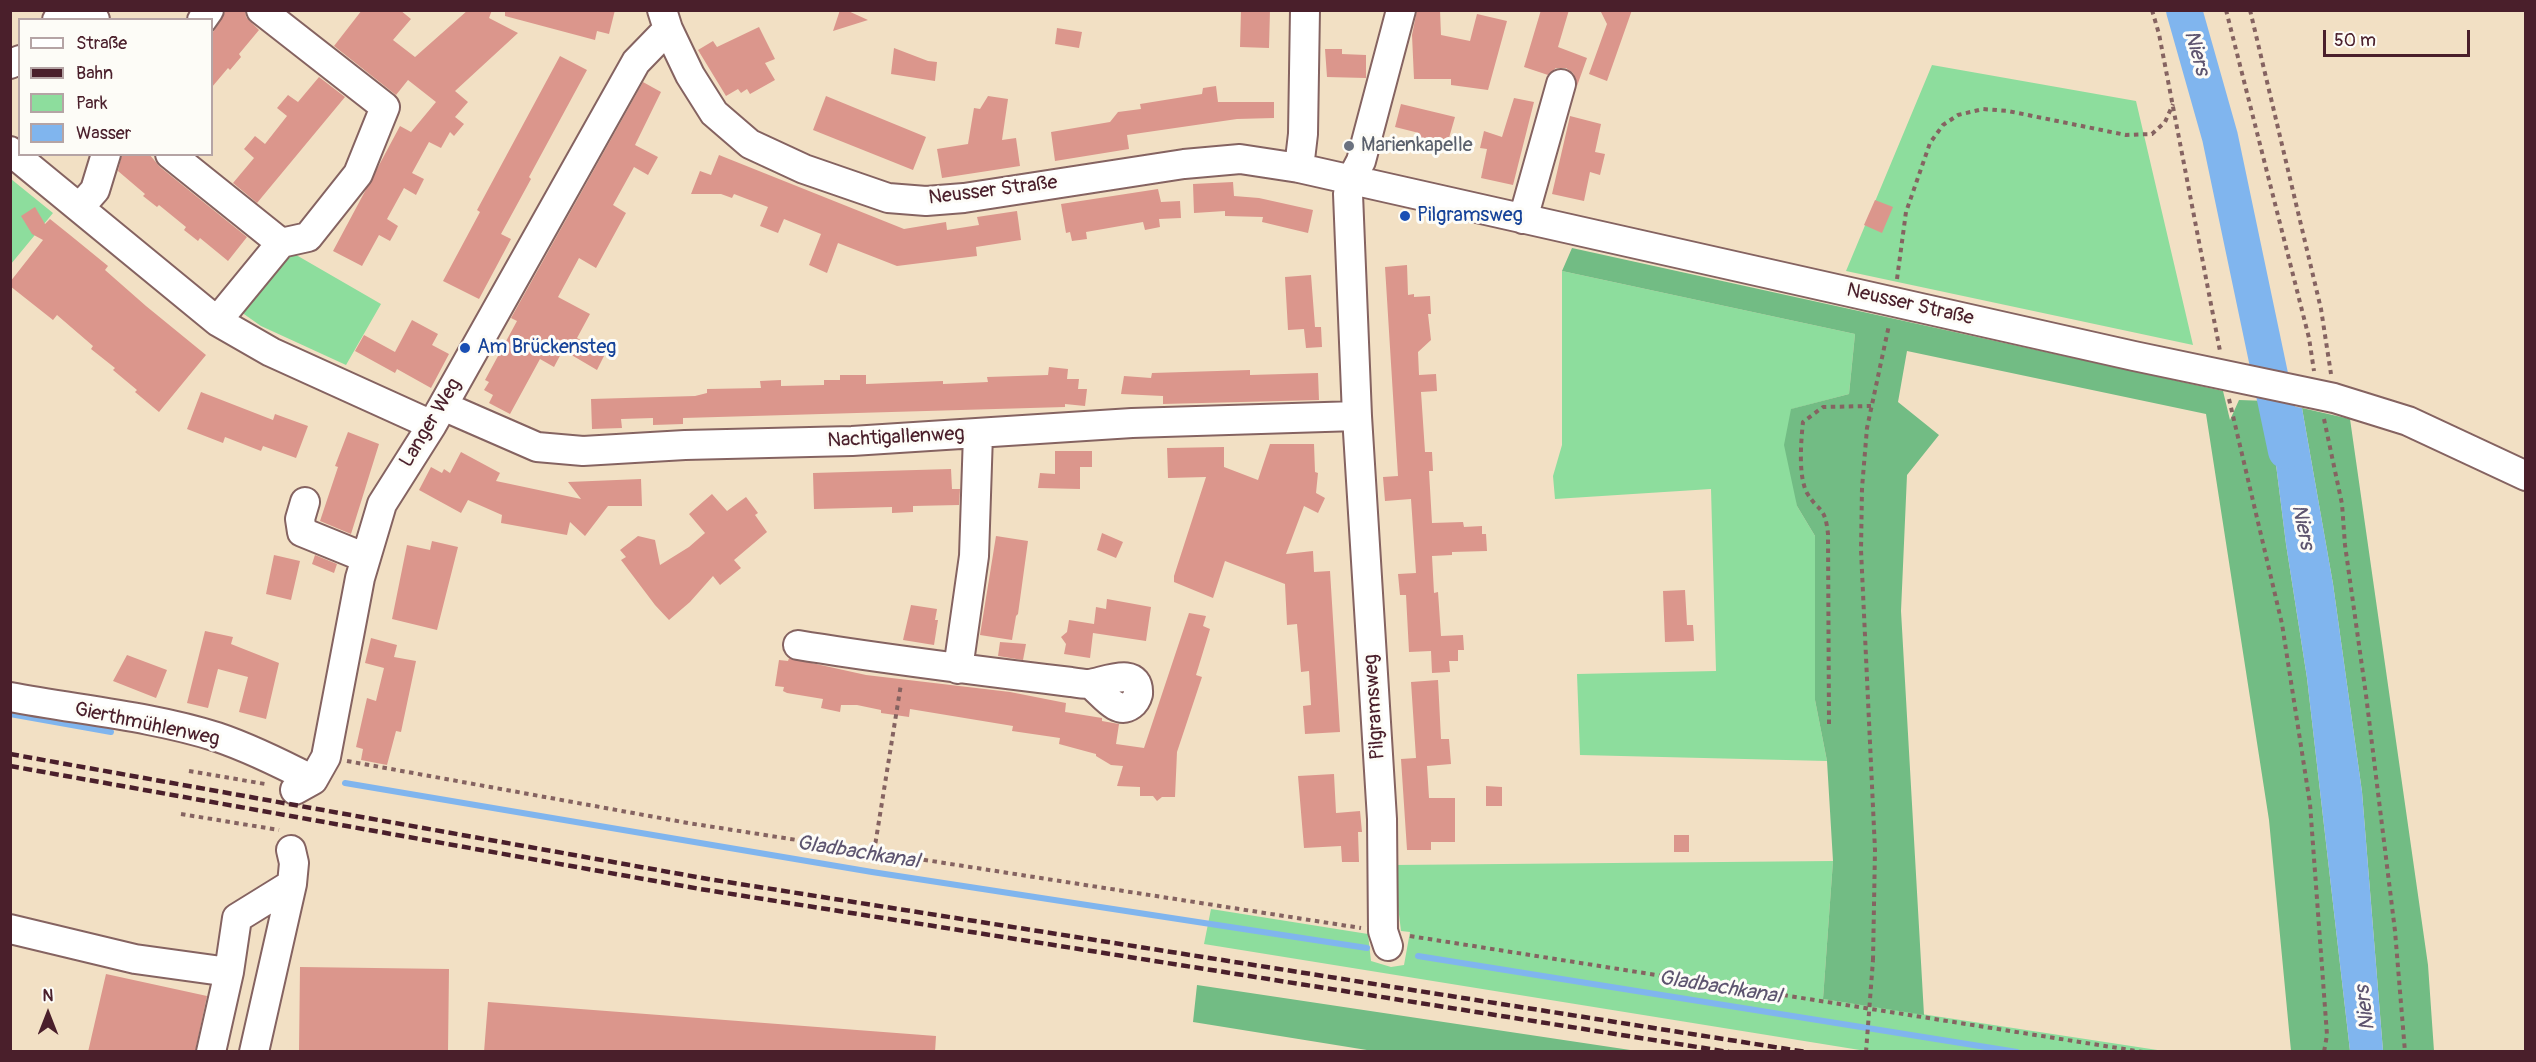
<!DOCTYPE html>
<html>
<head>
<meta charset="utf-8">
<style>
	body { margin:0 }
	#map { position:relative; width:2536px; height:1062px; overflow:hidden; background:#f2e0c4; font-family:Pangolin,sans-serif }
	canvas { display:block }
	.frame { position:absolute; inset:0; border:12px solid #4a1f2b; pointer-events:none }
	.legend { position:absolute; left:18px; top:18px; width:195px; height:138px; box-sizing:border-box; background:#fdfcf7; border:2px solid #b5a4a5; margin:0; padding:8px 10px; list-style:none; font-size:18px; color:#4a1f2b }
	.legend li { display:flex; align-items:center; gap:12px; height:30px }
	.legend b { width:30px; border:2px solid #b5a4a5 }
	.north { position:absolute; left:18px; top:984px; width:60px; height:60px; -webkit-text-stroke:4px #fdfcf7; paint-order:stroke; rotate:0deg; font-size:16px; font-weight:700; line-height:24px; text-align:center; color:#4a1f2b }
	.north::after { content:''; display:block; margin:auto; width:21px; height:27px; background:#4a1f2b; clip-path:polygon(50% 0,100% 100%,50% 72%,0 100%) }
	.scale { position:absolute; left:2323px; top:30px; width:147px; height:27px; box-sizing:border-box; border:3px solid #4a1f2b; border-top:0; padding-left:8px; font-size:18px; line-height:21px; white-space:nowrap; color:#4a1f2b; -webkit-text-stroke:4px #fdfcf7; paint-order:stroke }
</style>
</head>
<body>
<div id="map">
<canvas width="2536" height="1062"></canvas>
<div class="frame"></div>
<ul class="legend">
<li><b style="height:8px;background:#fff"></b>Straße</li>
<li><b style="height:8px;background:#4a1f2b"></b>Bahn</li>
<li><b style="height:16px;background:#8ddd9d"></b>Park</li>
<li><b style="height:16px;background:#80b5ee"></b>Wasser</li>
</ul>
<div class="north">N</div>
<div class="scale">50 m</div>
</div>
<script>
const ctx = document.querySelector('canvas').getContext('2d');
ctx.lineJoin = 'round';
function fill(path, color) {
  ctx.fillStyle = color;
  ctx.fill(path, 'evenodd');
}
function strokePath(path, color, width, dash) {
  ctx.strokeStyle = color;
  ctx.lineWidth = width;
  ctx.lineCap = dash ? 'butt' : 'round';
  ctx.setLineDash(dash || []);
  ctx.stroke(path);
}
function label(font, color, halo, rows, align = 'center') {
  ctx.font = font + ' Pangolin,sans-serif';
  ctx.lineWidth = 6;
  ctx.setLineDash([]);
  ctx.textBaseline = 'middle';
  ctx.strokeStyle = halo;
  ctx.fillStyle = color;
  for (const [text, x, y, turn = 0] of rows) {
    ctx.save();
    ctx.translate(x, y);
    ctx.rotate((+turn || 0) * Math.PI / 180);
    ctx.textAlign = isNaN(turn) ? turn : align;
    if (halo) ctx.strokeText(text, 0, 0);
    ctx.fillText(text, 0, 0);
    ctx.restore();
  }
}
fill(new Path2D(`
	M1932,65L2136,101L2193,345L1846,271Z
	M11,179L53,213L11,264Z
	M291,252L381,304L346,365L261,326L241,312Z
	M1562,271L1855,334L1849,394L1792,409L1797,506L1815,536V700L1827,761L1580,755L1577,674L1716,671L1711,489L1555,499L1553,476L1562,445Z
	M1833,861L1823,999L2164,1051H1866L1204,944L1211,909L1368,934L1371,961L1391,967L1404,965L1410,932L1401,931L1393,865Z`), '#8ddd9d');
fill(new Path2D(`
	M1572,248L2223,391L2230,420L2239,400L2268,401L2286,544L2307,678L2350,1051H2291L2269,820L2206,414L1907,351L1898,402L1939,435L1907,475L1901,611L1924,1015L1823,999L1833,861L1827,761L1815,700V536L1797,506L1784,445L1791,409L1849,394L1855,334L1562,271Z
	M2302,408L2350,419L2428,965L2434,1051H2383L2362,792L2333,584Z
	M1197,985L1637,1051H1373L1193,1022Z`), '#72bc84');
fill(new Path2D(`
	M2268,401L2302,408L2333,584L2362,792L2383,1051H2350L2307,678L2286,544Z`), '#80b5ee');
strokePath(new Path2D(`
	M10,714L111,732
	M345,783L872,872L1367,948
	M1418,956L2017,1052`), '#80b5ee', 6);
strokePath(new Path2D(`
	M2184,10L2220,137L2286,451`), '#80b5ee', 36);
fill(new Path2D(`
	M226,10H245L246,17L259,30L239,54L241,57L230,70L228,68L212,87V34Z
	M362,10H400L411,19L393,40L415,57L468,10H492L489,18L518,33L455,91L468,102L455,117L464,124L454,136L450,132L441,148L429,142L412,173L424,179L416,195L404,188L387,219L398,226L394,234L390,241L379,235L362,266L333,251L400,126L411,132L436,102L408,80L396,95L334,46Z
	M505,10H615L609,34L597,31L595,40L505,16Z
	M840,10H846L868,20L833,31Z
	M1241,10H1270L1269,48L1240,47Z
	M1417,10H1440L1441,35L1470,41L1477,14L1507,21L1488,90L1451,85V79H1414L1412,35Z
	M1541,10H1569L1558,47L1587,58L1577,86L1573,73L1566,68H1556L1548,75L1524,67Z
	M1600,10H1632L1607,81L1589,74L1607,24Z
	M759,27L775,59L765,63L775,80L750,94L747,89L741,93L738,89L726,96L698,50L713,41L717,47Z
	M1057,28L1082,32L1079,48L1055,44Z
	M894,48L928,61L937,62L935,81L891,74Z
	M1325,49H1342V54L1366,55V78L1327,77Z
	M560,56L587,70L529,177L531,179L501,234L511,239L479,299L443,281L480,212L477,210Z
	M319,77L345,97L257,203L233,183L254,158L244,149L255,136L265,144L287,116L277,108L288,95L298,102Z
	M643,82L661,92L635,145L658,157L648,175L634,167L613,205L626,213L596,268L579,258L558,297L590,314L577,338L605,354L597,370L563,350L554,367L540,359L510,414L489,403L493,395L484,390L489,382L485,380L517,321L511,318Z
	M1216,86L1218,102H1274V118L1237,119L1127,135L1129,149L1055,161L1051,132L1110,122L1118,112L1141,109L1140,104L1202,94L1203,88Z
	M826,96L926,137L913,170L813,130Z
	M988,96L1008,99L1002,140L1016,138L1020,166L942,178L937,149L968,144L974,108L980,109Z
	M1514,98L1534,102L1513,185L1481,178L1487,149L1480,148L1484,131L1502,137Z
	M1401,104L1455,117L1445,152L1416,144L1419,133L1395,127Z
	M1570,116L1601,124L1595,152L1605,154L1600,175L1590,172L1584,201L1552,194Z
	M122,154H149L160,167L247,237L228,261L200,238L198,241L184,230L186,227L159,205L157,207L143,196L145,194L118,171Z
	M719,155L904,229L946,222L947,230L979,225L977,217L1017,211L1021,240L976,247L977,256L897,266L838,243L827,273L809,265L821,234L784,219L778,233L760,226L768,207L734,194L732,198L721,194H691L700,171L711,175Z
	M1233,182L1234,196L1259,198L1313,210L1308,233L1262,222L1263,217L1225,216V211L1194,213L1193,184Z
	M1158,189L1161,202L1180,201L1181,218L1159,219L1160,227L1145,230L1143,222L1086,232L1087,239L1072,241L1070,232L1066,233L1061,204Z
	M1875,200L1893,207L1882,233L1864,225Z
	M35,207L45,224L50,219L70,235L108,266L105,270L146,306L206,355L159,412L135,392L137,390L113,370L115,368L91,349L93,346L57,315L53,320L10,286V282L43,240L32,234L21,216Z
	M1407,265L1408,295L1414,294V297L1430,296L1431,314H1428L1431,340L1418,352L1419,375L1436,374L1437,391L1421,392L1425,452H1432L1433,471H1429L1432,523L1463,522L1464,527L1482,526V534H1486L1487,551L1452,552V555L1432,556L1434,593L1438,592L1441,636L1463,635L1464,650H1458V661H1449L1450,672L1432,673L1431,651L1409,652L1406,595H1400L1398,574L1416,573L1411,499L1385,501L1383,477L1398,476L1385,267Z
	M1311,275L1315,327H1321L1322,347L1306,348L1304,329L1288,330L1285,277Z
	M412,320L438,334L432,345L449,354L431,388L397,369L395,373L355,351L364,335L395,352Z
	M1049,367L1068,369L1067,379H1079L1078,389H1087L1085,406L1065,404V407L683,418V424L653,425V418L621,419L622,428L592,429L591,399L695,396L707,393V389L761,388L760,381L781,380V386L824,385V380H840V375H866V384L943,381V384L988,382L987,377L1048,375Z
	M1250,370V375L1318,373L1319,400L1163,404V396L1121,394L1124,376L1151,378L1152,373Z
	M201,392L273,420L275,414L308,426L296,458L263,446L261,451L225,437L223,443L187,429Z
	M348,432L379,444L351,534L320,521L338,467L335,466Z
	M1270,444H1314L1315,472L1318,473L1316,493L1325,498L1318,513L1304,506L1286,554L1313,551L1314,572L1330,571L1340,732L1305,734L1303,706L1311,705L1309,671L1301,672L1297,624L1287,625L1285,584L1225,561L1213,598L1174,582V576L1206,477L1168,478L1167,448L1224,447V467L1258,480Z
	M1055,451H1092V467H1080V489L1038,488L1040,473L1055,474Z
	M461,452L500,473L496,481L581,499L568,482L641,479L642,506H608L585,536L570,522L567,535L501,523L502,515L468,500L461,513L419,490L431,467L442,473L444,469L450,473Z
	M951,469L952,489H960L959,505L913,506V512L892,513V507L814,509L813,473Z
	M712,494L727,511L746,497L758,513L755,515L767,532L734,560L741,568L720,585L713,576L690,602L669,620L655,605L621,560L626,557L620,550L638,536L655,540L660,565L689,547L705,533L689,514Z
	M1102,533L1123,542L1116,558L1097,550Z
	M996,536L1028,541L1018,614L1016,616L1012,640L980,635Z
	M432,541L458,547L437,630L392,619L407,545L430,550Z
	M274,555L300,561L291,600L266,594Z
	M315,555L337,564L334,573L312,564Z
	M1685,590L1687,625H1693L1694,641L1665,642L1663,591Z
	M1107,599L1151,607L1146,641L1093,633L1090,658L1064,654L1066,644L1061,637L1067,632L1069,620L1094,624L1096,607L1106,609Z
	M911,605L937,609L935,620H938L934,645L903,640Z
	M1189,613L1206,616L1203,626L1210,629L1196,675L1202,677L1177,752L1175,797H1162L1157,801L1153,796H1140V787L1117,786L1123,766L1111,765L1096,756V754L1059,744L1060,738L1012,731L1013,726L910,709L909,717L881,713V710L857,705H841L840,712L821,708L823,699L787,693L783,691L784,687L775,686L779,660L788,661L789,658L866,675L1010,692L1066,703L1065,712L1102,718V721L1119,724L1116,744L1144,748Z
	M205,631L233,637L231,644L279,663L266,719L239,712L248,677L218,669L208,708L187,703Z
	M371,638L397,645L394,657L416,661L401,732L396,731L387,765L361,760L363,749L356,747L367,698L376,701L384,668L365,663Z
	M1000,642L1026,644L1023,660L998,656Z
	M127,655L167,670L156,698L113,681Z
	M1438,680L1441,739H1449L1451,764L1427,766L1429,798H1455V842H1431V850H1407L1401,759L1416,758L1411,682Z
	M1334,774L1336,813L1360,811L1362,832H1358L1359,862H1342L1341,846L1304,848L1298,776Z
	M1486,786L1502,787V806H1486Z
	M1674,835H1689V852H1674Z
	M300,967L449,969L448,1052H299Z
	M106,974L207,996L195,1052H88Z
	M488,1002L936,1036L935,1052H484Z`), '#db968c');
const minor = new Path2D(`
	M662,10L668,29L690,75L714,113L750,144L804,169L888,198L926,201L964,198L1184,164L1240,159L1299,168L2134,356L2334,398L2408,421L2526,476
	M85,11L95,20
	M57,20L64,10
	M202,20L209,10
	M10,64L20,60
	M10,151L217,321L271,352L432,425
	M170,154L281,243
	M1299,168L1303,134L1305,10
	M80,207L95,190L106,154
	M1523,219L1561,84
	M217,321L281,243L308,237L358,174L385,107L261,10
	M443,406L537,447L583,451L685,445L852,441L1132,423L1357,416
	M305,502L300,519L302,532L366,558
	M798,645C889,660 980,671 1071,682C1077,683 1084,684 1089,684C1102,683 1140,664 1138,694C1137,698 1135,702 1131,705C1116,716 1101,691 1090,684
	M958,669L974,556L978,434
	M10,697C79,710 151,716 217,737C250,748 282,764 313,780
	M295,790L313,780L326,757L360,578L382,504L432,425L636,62L668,29
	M10,929L135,959L229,972L211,1052
	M1388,946L1383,931L1382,819L1357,416L1348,194L1351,180L1361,161L1401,10
	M229,972L237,918L292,884
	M254,1052L292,884L294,863L291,850`);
strokePath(minor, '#856361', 32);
strokePath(new Path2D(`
	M2152,10L2159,34L2220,351
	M2226,10L2309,338L2314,371
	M2250,10L2321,309L2331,374
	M1897,279L1906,212L1930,143L1943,125L1958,115L1983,109L2008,111L2126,135L2152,134L2165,122L2173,104
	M2229,399L2282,624L2310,804L2327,1035L2324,1052
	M2324,419L2342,504L2345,545L2366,695L2395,931L2405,1052
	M1829,724L1828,534C1825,505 1819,513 1807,493C1798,476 1801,441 1803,422L1823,407L1871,406
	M347,761L688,823L1361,928
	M189,771L265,784
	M181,814L279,830
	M874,852L901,684
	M1410,936L2143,1052
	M1873,960L1875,850L1861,550L1862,488L1867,428L1889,325`), '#856361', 4, [4.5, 4.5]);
strokePath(minor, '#fff', 28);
strokePath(new Path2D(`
	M10,754L708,879L1806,1052
	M10,766L700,889L1729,1052`), '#4a1f2b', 4.5, [9, 4.5]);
strokePath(new Path2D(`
	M1866,1052L1873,960`), '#856361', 4, [4.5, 4.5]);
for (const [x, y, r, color] of [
	[1349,146,6,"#6b7280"],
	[1405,216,6,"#1a4fb4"],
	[465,348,6,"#1a4fb4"]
]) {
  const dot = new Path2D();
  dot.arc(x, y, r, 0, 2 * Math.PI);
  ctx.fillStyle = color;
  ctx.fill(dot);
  strokePath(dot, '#fdfcf7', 2);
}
label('20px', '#5b616d', '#fdfcf7', [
	["Marienkapelle",1361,146]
], 'left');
label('20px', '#4a1f2b', '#fdfcf7', [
	["Neusser Straße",993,191,-7],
	["Neusser Straße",1910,305,13],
	["Langer Weg",431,423,-59],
	["Nachtigallenweg",896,438,-3],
	["Pilgramsweg",1375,707,-94],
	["Gierthmühlenweg",147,725,12]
]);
label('20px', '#164399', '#fdfcf7', [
	["Pilgramsweg",1417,216],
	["Am Brückensteg",477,348]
], 'left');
label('italic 21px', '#5d546f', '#fdfcf7', [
	["Niers",2196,53,74],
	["Niers",2302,527,78],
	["Gladbachkanal",858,853,9],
	["Gladbachkanal",1720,988,9],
	["Niers",2366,1008,-97]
]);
</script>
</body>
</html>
